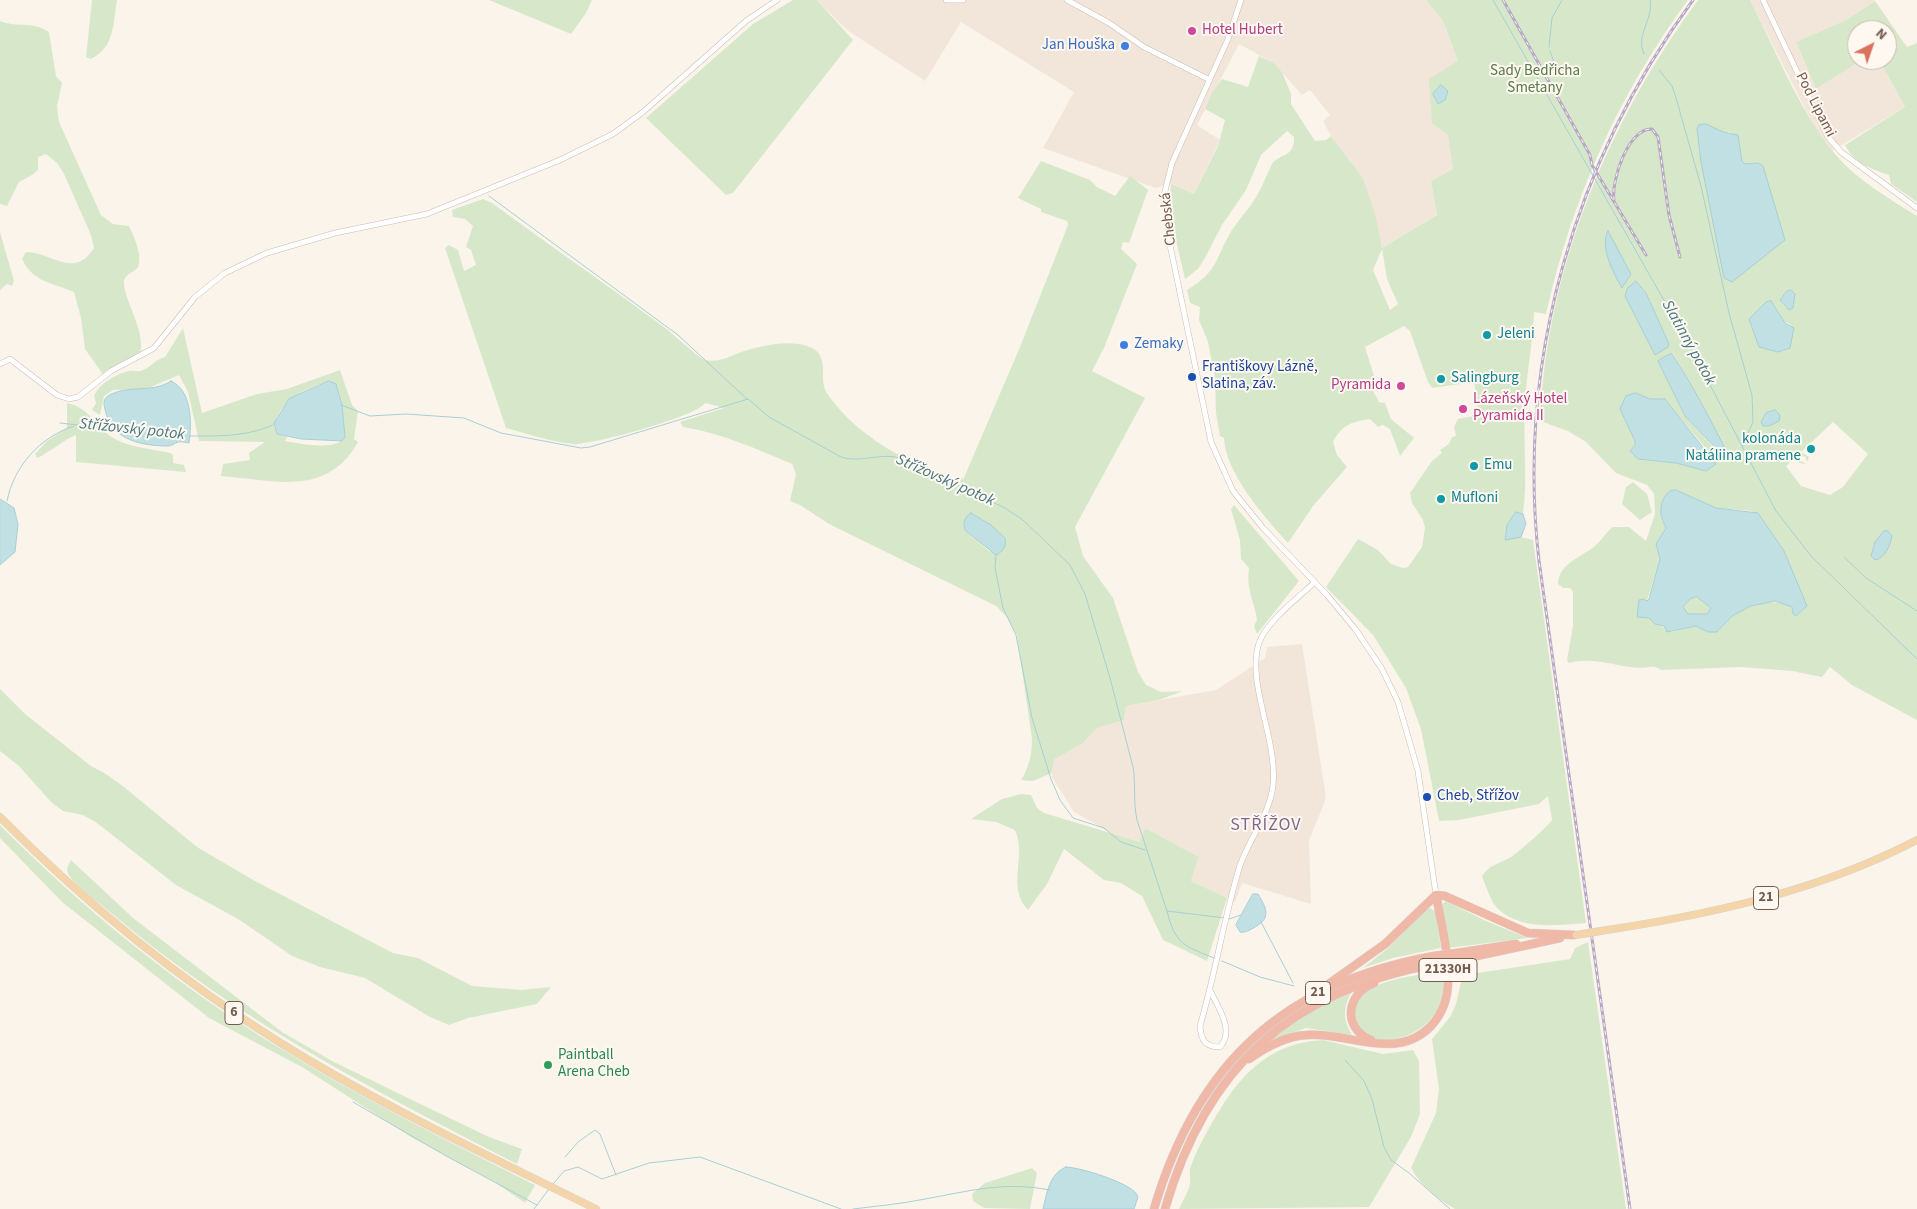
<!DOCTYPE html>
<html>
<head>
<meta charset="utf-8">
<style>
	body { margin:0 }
	#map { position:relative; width:1917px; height:1209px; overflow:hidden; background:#fbf4eb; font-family:"Source Sans 3",sans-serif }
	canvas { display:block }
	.north { position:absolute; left:1847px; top:20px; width:50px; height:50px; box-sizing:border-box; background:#fef8f1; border:1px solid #c7b9b0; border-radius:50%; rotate:41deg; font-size:14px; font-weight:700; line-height:20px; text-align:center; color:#745b4f }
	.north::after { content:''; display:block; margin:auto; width:18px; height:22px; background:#da735b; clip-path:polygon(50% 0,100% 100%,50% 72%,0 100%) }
</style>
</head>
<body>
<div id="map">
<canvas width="1917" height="1209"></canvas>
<div class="north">N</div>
</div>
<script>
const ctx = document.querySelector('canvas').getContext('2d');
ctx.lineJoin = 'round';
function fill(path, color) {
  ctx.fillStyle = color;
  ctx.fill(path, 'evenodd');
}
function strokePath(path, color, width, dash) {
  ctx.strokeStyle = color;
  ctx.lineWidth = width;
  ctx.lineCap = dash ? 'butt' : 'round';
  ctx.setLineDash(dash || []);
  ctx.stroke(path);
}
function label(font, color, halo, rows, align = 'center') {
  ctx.font = font + ' "Source Sans 3",sans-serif';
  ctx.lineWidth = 4;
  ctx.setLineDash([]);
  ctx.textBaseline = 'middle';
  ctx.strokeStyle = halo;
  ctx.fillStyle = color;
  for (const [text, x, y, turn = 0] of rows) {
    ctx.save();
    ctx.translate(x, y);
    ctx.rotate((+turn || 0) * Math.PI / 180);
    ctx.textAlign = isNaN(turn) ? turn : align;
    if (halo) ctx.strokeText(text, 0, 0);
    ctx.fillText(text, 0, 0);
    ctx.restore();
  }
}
fill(new Path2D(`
	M817,0H1426L1443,21L1458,61L1449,135L1453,169L1431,181L1437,215L1382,248L1363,178L1331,136L1323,121L1330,115L1310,90L1302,95L1274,63L1239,44L1197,125L1220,140L1194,194L1171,184L1156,188L1043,148L1074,92L961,22L925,81L847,30Z
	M1750,0H1876L1846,20L1796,42L1816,89L1862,60H1879L1905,107L1832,151L1815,128Z
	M1302,644L1326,798L1309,841L1311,904L1242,883L1235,902L1191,881L1199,857L1145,828L1141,842L1113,834L1074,812L1052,777L1053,759L1082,744L1097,728L1124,720L1126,706L1216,690L1265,658L1267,647Z`), '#f2e6da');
fill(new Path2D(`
	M92,0H117C113,24 115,46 91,59L86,57Z
	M489,0H592L586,13L571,34Z
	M793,0H817L853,40L733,193L726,195L646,118L753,24Z
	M1426,0H1688C1618,95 1572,199 1546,314L1534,312C1533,344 1526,375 1525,407C1523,443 1528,479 1523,514L1516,512L1507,525L1505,539L1521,537L1533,540L1586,923C1556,925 1521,931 1497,908C1490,900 1486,886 1482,876C1490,864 1499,864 1511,857C1520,851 1546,828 1552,820L1548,796L1539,804L1459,820L1439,821L1421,729L1406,688L1373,635L1326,587L1358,539L1378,550L1391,564L1403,568L1408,567L1422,547L1425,528L1423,520L1412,503L1410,493L1432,461L1442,453L1440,450L1449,444L1452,437L1456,436L1454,427L1458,419L1479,415L1474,382L1432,388L1428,382L1410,331L1404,326L1365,347L1374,376L1370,385L1379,402L1385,403L1391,419L1414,438L1400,456L1390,429L1383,425L1378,427L1370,419C1351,422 1342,425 1333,442L1337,455L1347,467L1313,506L1288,543C1266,519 1225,473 1224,438L1220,436L1216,413L1215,378L1208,342L1199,320L1200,307L1190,303L1187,290C1219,271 1215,258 1232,230C1239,219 1248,210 1255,199C1262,188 1266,176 1272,164C1278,154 1295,158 1294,137L1287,131L1261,155L1246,190L1222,225L1205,258L1198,269L1185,279C1179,249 1167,214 1171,184L1194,194L1218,146L1225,120L1205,109L1212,93L1222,79L1248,87L1259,56L1274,63L1282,72L1291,94V104L1315,141L1326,140L1331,136L1363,178L1375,214L1382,248L1437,215L1431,181L1453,169L1448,135L1432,123L1429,79L1458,61L1443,21ZM1382,249L1387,279L1398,304L1390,310L1373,270Z
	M1698,0H1750C1775,49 1800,112 1835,154C1857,180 1888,198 1917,216V720L1852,685L1830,667L1822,677L1792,671L1741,667L1661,670C1655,664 1648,668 1640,668C1618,667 1591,656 1569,663L1567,660L1573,626V592L1570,588H1563L1558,584C1558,563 1584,556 1596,545C1602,540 1606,532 1613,527H1629L1646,541L1655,514L1654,494L1647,485L1616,473L1586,442L1568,431L1540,421C1547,268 1608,122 1698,0ZM1723,132H1730L1739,139L1742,161L1745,164L1758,163L1763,166L1765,175L1724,277L1700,151ZM1636,281L1646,293L1669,344ZM1787,291L1795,294L1791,310L1786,308L1780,300ZM1773,304L1782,320L1791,325L1794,331L1788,349L1778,352L1759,347L1750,322ZM1670,354H1673C1694,387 1711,420 1723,458L1685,416L1658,361ZM1636,393L1650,399H1665L1712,456L1706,471L1676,463L1638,459L1630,451L1635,444V441L1620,409ZM1833,422L1868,454L1843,487L1830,495L1801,486L1786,466L1797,456L1799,463L1806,464L1801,461L1800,457L1805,456L1807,462L1809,457L1801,452ZM1676,490L1716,508L1752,511L1805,608L1796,616L1792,607C1775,597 1748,604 1732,616C1727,620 1723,626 1719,631L1708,632L1696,626L1671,632C1662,628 1655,620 1645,617L1643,599L1647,601L1660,559L1657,547L1658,540L1666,528C1659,516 1660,507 1666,495Z
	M1875,1L1907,47L1917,43V202L1891,184L1889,175C1871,169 1854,163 1845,145L1905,107L1879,60H1887V30H1857V60H1862L1816,89L1796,42L1846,20Z
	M0,21C18,28 33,21 49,32L56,76L62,83L57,106L59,122L101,215L113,224L129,226C134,236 143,257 138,267C134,273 123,274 124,284C126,305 146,331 140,355L104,376L85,349L81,318L74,292C51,282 34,283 22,259L26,252C52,252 74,280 94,248L91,235L64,174L57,163L46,154L38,157V170L32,175L19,182L7,206L0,204Z
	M1041,161L1090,180L1097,187L1115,196L1130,176L1148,190L1129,243L1123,242L1121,249L1137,264L1104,348L1092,371L1145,398L1075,527L1083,556L1113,598L1138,672L1146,685L1161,692L1183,691L1159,700L1126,706L1124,720L1097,728L1082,744L1054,759L1052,773L1033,781L1021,780C1029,767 1032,755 1032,739L1017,635L1006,616L996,606L829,524L800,505L790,501L796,474L792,464C756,449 722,433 683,427L680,422L724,408L705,403C698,416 592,445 574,444C551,442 528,434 506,428L445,248L449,245L458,250L464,271L476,265L471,250L466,247L473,226L465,219L453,217L452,210L483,199L492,203C549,245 607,285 664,327C671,332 700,359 705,360C718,363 729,357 741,352C760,346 792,338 812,348C831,358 817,381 828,395C859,438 907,462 955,481L962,477L963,480L1020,347L1068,225L1067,221L1041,212V209L1018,198ZM974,515L991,525L1006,542L999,554L989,551L966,531Z
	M0,232L14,281L12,286L7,284L0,290Z
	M183,328L202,413L257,394L287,389L340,370L352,405L358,411L354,439L358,442C327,498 273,480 221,476L223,464L250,460L249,453L265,442L199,441L188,392L179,375L146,389L113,390L104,396L100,415L92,410L96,403L94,396C99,384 117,373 130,371C136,370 139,373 145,369C153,365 156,359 165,357ZM329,381L337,386L342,405L345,437C337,451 300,444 285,441L287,437L277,434L274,425C282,398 304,390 329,381Z
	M67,403C93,409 95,429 117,440C133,448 153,449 170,453L173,455V463L184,465L186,472L76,462V435C65,439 49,453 37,458L35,454L47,441L67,428Z
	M1633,482L1647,494L1652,512L1640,520L1622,504L1626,487Z
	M1234,505L1299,581L1257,634L1254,626L1257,620C1254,600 1246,590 1249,568L1241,559L1240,540L1231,509Z
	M1698,597L1711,608L1707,614H1688L1683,608L1690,599Z
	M0,689L25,714L91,766L106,774L124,787L197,847L255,881L393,953L418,958L472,986L521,990L551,987L537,1004L468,1018L449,1025L430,1017L365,978L320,967L292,956L238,919L176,885L97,823L83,815L63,811L52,803L19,766L0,751Z
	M1021,794L1031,795L1037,808L1044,813L1140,842L1145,828L1199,857L1191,881L1227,898L1207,961L1163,940L1142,896L1121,883L1104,880L1064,849L1047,884L1028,910C1006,887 1027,856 1015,830L996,822L971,819L1002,799Z
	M0,825C83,909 177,985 278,1047C361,1098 448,1141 535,1185L525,1203L493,1181L411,1137L302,1067L209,1018L62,902L0,838Z
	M71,860L133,918L282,1032L334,1062L410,1099L489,1137L522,1149L517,1164C376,1092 238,1020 116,917C107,909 68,881 67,871C67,868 69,863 71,860Z
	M1446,901L1486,921L1528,938L1448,948L1441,905Z
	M1430,908L1435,911L1441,948L1393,958L1363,968L1387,949L1422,913Z
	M1588,942L1626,1209H1455C1439,1200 1420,1185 1411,1168L1436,1113L1439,1089L1432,1039L1450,1017L1456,1004L1462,978L1471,974L1570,959L1575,948Z
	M1436,971L1444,972C1444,985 1443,998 1437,1010C1420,1043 1354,1057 1355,1007C1364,979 1410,978 1436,971Z
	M1353,990C1343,1005 1342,1019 1352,1035L1306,1028L1269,1041L1305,1015Z
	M1323,1040L1383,1054L1413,1050L1419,1061L1420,1114L1411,1137L1369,1207L1179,1209C1183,1201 1188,1192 1190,1184C1191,1179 1189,1174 1190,1169C1195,1153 1204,1137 1212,1123C1238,1077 1267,1043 1323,1040Z
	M1032,1168L1037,1173L1030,1209L984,1208L973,1201L972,1194L985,1183Z`), '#d7e8ca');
const water = new Path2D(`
	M1441,85L1448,91L1445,100L1438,104L1433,94Z
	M1706,124L1723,132L1738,135L1742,161L1745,164L1758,163L1763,166L1785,240L1732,282L1724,278L1701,162L1697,129L1699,125Z
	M1608,231L1631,274L1622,288C1614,274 1599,247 1608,231Z
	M1636,281L1646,293L1669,344L1668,347L1655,355L1625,296L1627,289Z
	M1791,290L1795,294L1793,308L1789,310L1780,300L1787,291Z
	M1771,301L1785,323L1794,328L1790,348L1778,352L1759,347L1750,322L1749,319L1766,302Z
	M1670,354H1672C1694,387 1711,421 1729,456L1727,460L1685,416L1658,361Z
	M171,381C192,390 192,423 189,443C186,443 182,441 178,442C174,443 172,446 168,446C143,446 112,440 106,413C104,406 102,400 108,396C127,384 151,394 171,381Z
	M329,381L336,384L342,405L345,437L342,441L301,439L277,434L274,423L289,399Z
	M1636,393L1650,399H1665L1716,464L1706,471L1676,463L1638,459L1630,451L1635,445V441L1620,409L1626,396Z
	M1775,410L1780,415L1779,421L1769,426H1763L1761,422L1766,413Z
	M1676,490L1716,508L1758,513L1784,551L1807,606L1796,616L1793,614L1792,607L1775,601L1751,606L1732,616L1717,632H1708L1696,626L1667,632L1664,626L1655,624L1649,618L1637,617L1639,600L1643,599L1647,601L1649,599L1660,559L1656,544L1666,528C1659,515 1658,501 1670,491ZM1697,597L1711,608L1707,614H1688L1683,607L1690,599Z
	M0,499L14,508L18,524L15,552L0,565Z
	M1516,512L1523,514L1526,524L1521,537L1505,540L1507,525Z
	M971,513L991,525L1005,538C1007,545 1003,552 996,555L966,531C962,525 964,517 971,513Z
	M1888,531L1892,536C1890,546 1885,558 1875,560L1871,556L1875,542L1884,531Z
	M1253,894H1258C1266,907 1272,918 1255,927C1250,930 1245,933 1240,932L1236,925Z
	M1066,1167C1079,1167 1136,1184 1138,1197L1134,1209H1043C1047,1193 1049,1174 1066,1167Z`);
fill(water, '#c0e0e4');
strokePath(water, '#a7cfd5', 1);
strokePath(new Path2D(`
	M1493,0L1686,339L1776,511L1811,556L1917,659
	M1549,47L1552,18L1562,0
	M1550,51L1556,68
	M1644,54C1635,35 1654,19 1650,0
	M1659,70L1672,86L1676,98L1701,186L1729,313L1752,395L1753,422L1742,447
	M489,196L678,335L747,399
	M341,405L370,416L406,414L464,418L501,433L581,448L590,447L748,399L769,417L841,457C858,463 877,454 896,457L1005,508L1023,520L1070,565L1085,594L1110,678L1133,767C1136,784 1133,802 1137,820L1167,911L1225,918
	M60,423L113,429
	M189,436C219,436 245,437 273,425
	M7,501C14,466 40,437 74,426
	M996,555L995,568L1003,608L1016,635L1032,718L1051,779L1060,800L1073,818L1104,828L1121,842L1145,850
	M1844,557L1866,578L1917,611
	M1167,911C1175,944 1184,946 1214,958
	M1229,919L1241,915
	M1261,922L1293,983
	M1222,961L1260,977L1294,986
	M1345,1060L1364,1081L1372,1099L1384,1147L1391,1160L1409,1173L1450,1209
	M353,1102L448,1157L537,1205
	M565,1157L578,1142L595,1130L600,1134L616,1175
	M553,1184L564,1171L578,1167L602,1179L649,1163L700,1157L841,1209
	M534,1209L549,1189
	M853,1209C877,1206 901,1204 925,1199C970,1191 1003,1181 1050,1190`), '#a7cfd5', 1);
const minor = new Path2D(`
	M946,0H963
	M1067,0L1109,23L1144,47L1210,80
	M1241,0L1228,39L1172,163L1164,195L1170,245L1211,442L1233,491L1263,528L1327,595L1356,630L1382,669L1398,702L1418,771L1436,895
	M1763,0L1828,137L1841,152L1917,208
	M0,364L10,359L57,395L69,399L78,397L111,371L154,348L195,297L225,273L267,253L335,233L427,214L560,160L613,134L643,112L746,21L777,0
	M1210,990C1218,1008 1235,1030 1220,1047C1205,1047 1201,1040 1200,1026C1215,975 1223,923 1238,872C1246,842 1270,816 1273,785C1278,740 1246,683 1259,643C1266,622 1299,597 1315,582`);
const major = new Path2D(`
	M0,817C84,902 177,978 279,1042C380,1105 489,1156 596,1209
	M1607,930C1713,914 1821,890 1917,840`);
const highway = new Path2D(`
	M1436,895L1445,896L1528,933L1574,935
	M1457,953L1516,944
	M1458,960L1560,938
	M1330,983L1385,944L1436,895
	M1371,1040C1342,1028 1346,994 1374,983
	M1249,1059C1266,1047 1285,1036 1307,1035C1349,1032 1396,1062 1431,1026C1442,1014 1448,998 1448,981C1449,953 1441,923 1436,895
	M1154,1209C1197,1063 1284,983 1434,956
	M1165,1209C1206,1067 1290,991 1435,964`);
strokePath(minor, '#cdbcb1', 6);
strokePath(major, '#d8d1ce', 8);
strokePath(highway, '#d8d1ce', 9);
strokePath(minor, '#fff', 5);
strokePath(major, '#f3d5a9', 7);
strokePath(highway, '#f0b8a7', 8);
const rail = new Path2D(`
	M1503,0L1590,155L1592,165L1646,255
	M1614,200C1611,181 1628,128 1652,129L1658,137L1669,215L1680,257
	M1630,1209L1539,561C1516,361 1574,162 1693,0`);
strokePath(rail, '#b7a9c5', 3);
strokePath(rail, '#fef8f1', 1, [4]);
const majorBridge = new Path2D(`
	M1576,935L1607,930`);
const highwayBridge = new Path2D(`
	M1434,956L1457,953
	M1436,966L1458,960`);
strokePath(majorBridge, '#d8d1ce', 8, []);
strokePath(highwayBridge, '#d8d1ce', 9, []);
strokePath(majorBridge, '#f3d5a9', 7);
strokePath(highwayBridge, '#f0b8a7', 8);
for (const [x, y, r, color] of [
	[1192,31,5,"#d1479c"],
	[1125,46,5,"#3f7fe0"],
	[1487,335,5,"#0f9aa8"],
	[1124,345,5,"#3f7fe0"],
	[1192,377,5,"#1a4fb4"],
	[1441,379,5,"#0f9aa8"],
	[1401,386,5,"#d1479c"],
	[1463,409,5,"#d1479c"],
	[1811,449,5,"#0f9aa8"],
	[1474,466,5,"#0f9aa8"],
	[1441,499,5,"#0f9aa8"],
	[1427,797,5,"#1a4fb4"],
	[548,1065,5,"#2e9e5b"]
]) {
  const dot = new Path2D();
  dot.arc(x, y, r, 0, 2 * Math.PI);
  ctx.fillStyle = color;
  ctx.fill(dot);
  strokePath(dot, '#fef8f1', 2);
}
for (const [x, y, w] of [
	[1766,898,25],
	[1448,970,58],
	[1318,993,25],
	[234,1013,18]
]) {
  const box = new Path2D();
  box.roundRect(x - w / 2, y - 11.5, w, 23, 4);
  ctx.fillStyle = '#fef8f1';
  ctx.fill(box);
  strokePath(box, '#745b4f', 1);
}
label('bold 14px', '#745b4f', null, [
	["21",1766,898],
	["21330H",1448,970],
	["21",1318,993],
	["6",234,1013]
]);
label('15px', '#b23c85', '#fef8f1', [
	["Hotel Hubert",1202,31],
	["Pyramida",1391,386,"right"],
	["Lázeňský Hotel",1473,400],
	["Pyramida II",1473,417]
], 'left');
label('15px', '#366cbe', '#fef8f1', [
	["Jan Houška",1115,46],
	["Zemaky",1134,345,"left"]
], 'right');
label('15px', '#587948', '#fef8f1', [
	["Sady Bedřicha",1535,72],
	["Smetany",1535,89]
]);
label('15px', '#745b4f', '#fef8f1', [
	["Pod Lipami",1815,105,63],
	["Chebská",1169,219,-96]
]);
label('15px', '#0d838f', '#fef8f1', [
	["Jeleni",1497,335],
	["Salingburg",1451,379],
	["kolonáda",1801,440,"right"],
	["Natáliina pramene",1801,457,"right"],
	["Emu",1484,466],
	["Mufloni",1451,499]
], 'left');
label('15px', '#164399', '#fef8f1', [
	["Františkovy Lázně,",1202,368],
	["Slatina, záv.",1202,385],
	["Cheb, Střížov",1437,797]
], 'left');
label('15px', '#27864d', '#fef8f1', [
	["Paintball",558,1056],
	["Arena Cheb",558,1073]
], 'left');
label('italic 16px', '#47777f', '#fef8f1', [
	["Slatinný potok",1688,343,61],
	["Střížovský potok",132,430,6],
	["Střížovský potok",945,481,24]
]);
ctx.letterSpacing = '1px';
label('18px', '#816790', '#fef8f1', [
	["STŘÍŽOV",1266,826]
]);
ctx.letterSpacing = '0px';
</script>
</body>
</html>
